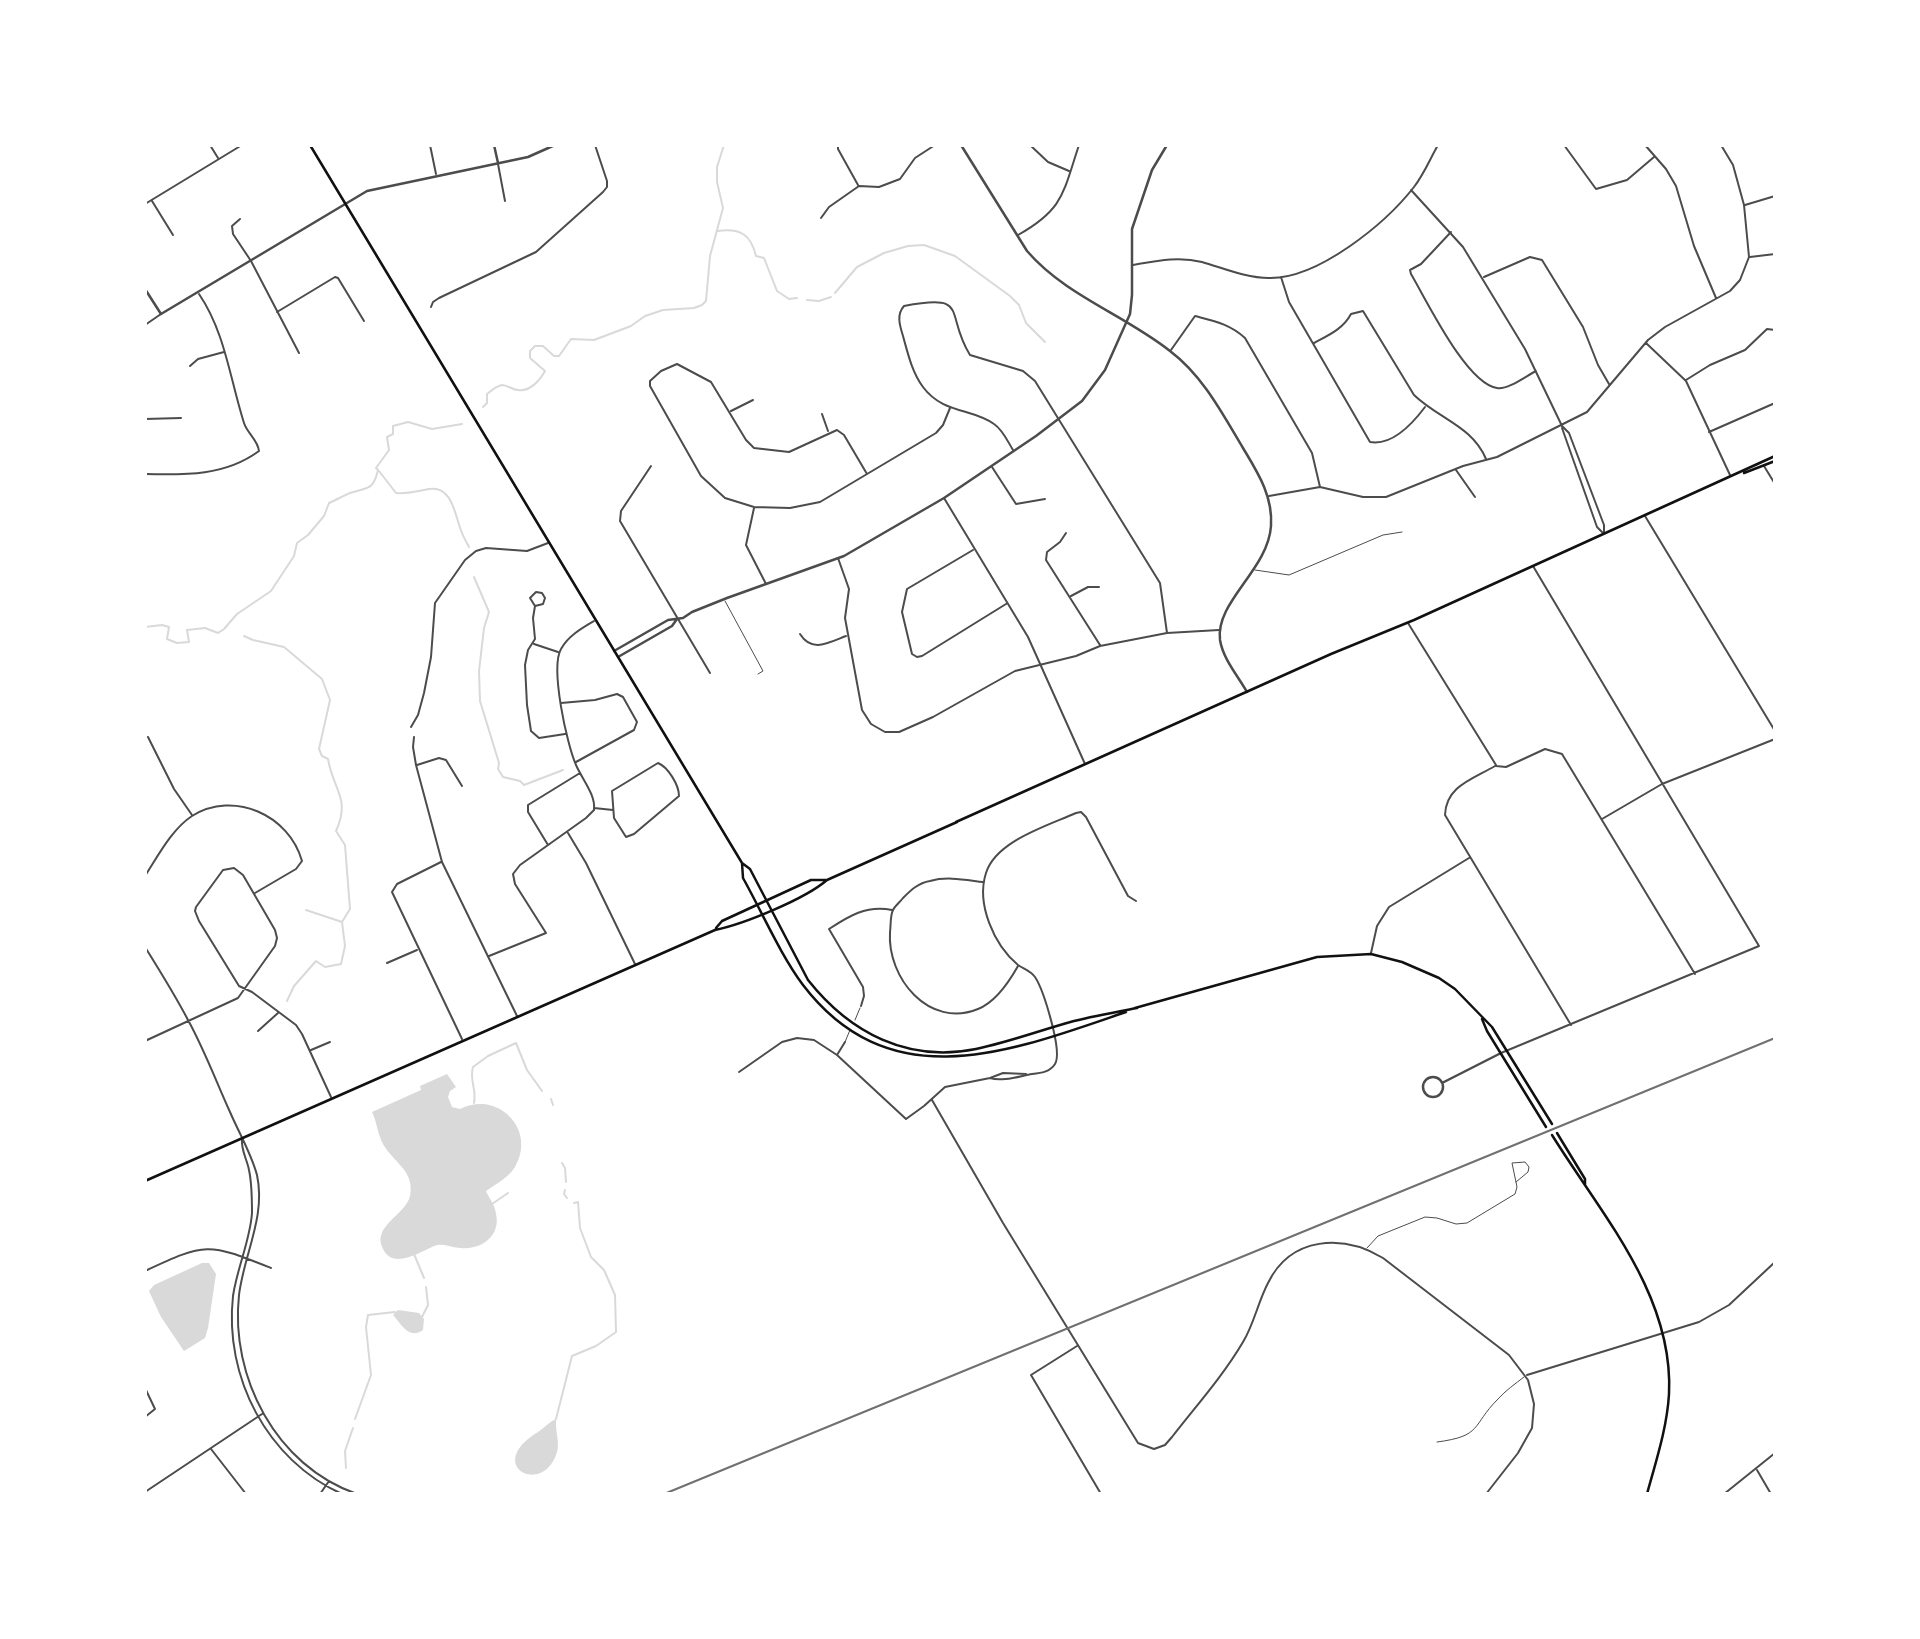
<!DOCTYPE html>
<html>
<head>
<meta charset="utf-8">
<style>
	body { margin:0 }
	#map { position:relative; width:1920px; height:1639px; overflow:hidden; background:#fff; font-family:"Titillium Web",sans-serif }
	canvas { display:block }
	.frame { position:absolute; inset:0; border:147px solid #fff; pointer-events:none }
</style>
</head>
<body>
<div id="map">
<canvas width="1920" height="1639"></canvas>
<div class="frame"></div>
</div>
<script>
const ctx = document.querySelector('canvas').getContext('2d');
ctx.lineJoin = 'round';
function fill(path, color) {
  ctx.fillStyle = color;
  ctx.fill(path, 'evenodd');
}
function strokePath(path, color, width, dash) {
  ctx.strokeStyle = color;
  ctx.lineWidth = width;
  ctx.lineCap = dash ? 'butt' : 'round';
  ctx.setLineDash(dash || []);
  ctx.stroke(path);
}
fill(new Path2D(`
	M447,1074L456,1087L450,1091L448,1097L452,1107L460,1109C498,1090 537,1130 515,1167C508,1178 496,1184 486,1191C489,1198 495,1205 496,1214C501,1236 481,1250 461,1248C452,1248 443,1242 434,1246C420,1252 393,1270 383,1249C371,1226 406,1215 410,1196C416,1168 387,1160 380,1137C377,1129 376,1120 372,1112L421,1090L420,1086Z
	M202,1263H209L216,1274L208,1328L205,1338L184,1351L161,1317L149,1291L154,1285Z
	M398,1310L419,1313L424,1319L423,1330C409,1340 402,1325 393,1315Z
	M556,1419C555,1430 560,1443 557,1452C543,1498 483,1465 538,1432C544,1428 549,1422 556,1419Z`), '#d9d9d9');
strokePath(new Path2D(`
	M718,231C741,228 751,235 756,256L764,258L777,291L789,299L797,298
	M835,293L857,267L884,253L908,246L924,245L955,256L1010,296L1019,305L1026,323L1045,342
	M807,300L819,301L831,297
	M483,407L487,403V394C491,391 496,386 502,385C508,385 512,390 518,390C530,392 540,380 545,371L530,358V351L535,346H543L554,356H559L571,339L594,340L631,326L645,316L663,310L694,308L702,305L706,301L710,256L723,208L717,182V167L724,145
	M379,471L396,493C408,494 417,491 429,489C453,485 455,517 462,533C464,538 467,543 469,547
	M474,577L489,612L484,628L479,671L480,701L499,763L498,769L503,777L520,781L524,785L563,770
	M145,627L162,625L169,627L167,639L177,643L189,642L187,630L205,628L218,633L224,629L237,614L271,591L294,556L297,543L308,535L324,516L329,503C336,500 343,496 350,493C368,487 373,491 378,470L376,468L389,450L387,437L393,434V426L408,422L432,429L462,424
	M244,636L253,640L284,647L322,679L330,700L319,749L322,756L328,759C333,790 351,798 336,831L345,845L350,909L342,922L345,946L341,964L325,967L316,961L294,986L287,1001
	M306,910L342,922
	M551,1099L553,1105
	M474,1103C477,1090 469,1079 473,1067L488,1056L516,1043L527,1070L542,1091
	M562,1163L565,1168L566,1182
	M565,1190L564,1194L567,1198
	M492,1204L508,1193
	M414,1254L424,1278
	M422,1317L428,1305L426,1287
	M355,1419L371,1375L366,1327L368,1315L395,1312
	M556,1419L572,1356L596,1346L616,1332L615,1295L604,1270L591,1257L580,1228L578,1202L574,1203
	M346,1468L345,1451L353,1428`), '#d9d9d9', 2);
strokePath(new Path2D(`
	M1255,570L1289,575L1383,535L1402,532
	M725,601L763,671L758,674
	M855,1020L860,1008
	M845,1042L850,1030
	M1367,1248L1378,1236L1425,1217L1437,1218L1456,1224L1467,1223L1515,1194L1517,1187L1512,1163L1525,1162L1529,1167L1528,1172L1516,1182
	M1437,1442C1483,1436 1471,1426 1498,1399C1505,1391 1515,1384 1524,1377`), '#4c4c4c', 1);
strokePath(new Path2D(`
	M210,145L218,158
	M430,145L436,174
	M838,145V149L858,185
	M1030,145L1048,162L1069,171
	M1462,145H1469
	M1564,145L1596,189L1627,180L1654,157
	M1645,145L1666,169L1676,186L1694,246L1716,298
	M498,164L505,201
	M1411,190L1463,247L1525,349L1562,426L1569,433L1604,525V533
	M152,201L173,235
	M145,204L242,145
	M1745,205L1775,196
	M821,218L829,207L859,186L879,187L900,179L915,158L935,145
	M240,219L232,226L233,234L251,261L299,353
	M1451,232L1421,264L1410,270L1411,274C1427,301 1466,383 1497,388C1508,390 1526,376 1536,371
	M1018,235C1064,209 1063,193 1079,145
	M1750,257L1775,254
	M1133,265C1156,261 1178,256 1202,262C1223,268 1246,278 1269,278C1318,279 1385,224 1414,187C1424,174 1430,159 1438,145
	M1281,277L1289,302L1370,442C1392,446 1413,423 1425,407
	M1484,277L1530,257L1542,260L1583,327L1598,365L1609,384
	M431,307L433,302L439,298L536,252L603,192L607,187V181L595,145
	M277,312L335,277L338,278L364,321
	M145,325L161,314
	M1314,343C1329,335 1343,329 1351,314L1363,311L1414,395C1439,419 1472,426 1486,459
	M1646,343L1686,381L1730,475
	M1171,350L1195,316C1214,321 1230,324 1245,338L1312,453L1320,487
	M190,366L198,359L224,352
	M1686,380L1710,365L1745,350L1767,329L1775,330
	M731,411L753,400
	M822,414L828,431
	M145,419L181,418
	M1562,428L1597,527L1603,533
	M1709,432L1775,403
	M1013,450C1008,442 1003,430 994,424C972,408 943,414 923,387C912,372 908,354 903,336C900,326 896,315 904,306C971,293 944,313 970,355L1023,371L1035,381L1160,583L1167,633
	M651,466L621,511L620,521L710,673
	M1764,466L1775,484
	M992,467L1016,504L1045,499
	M1456,470L1475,497
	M145,474C186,475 225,476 259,451C258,440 247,433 244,423C230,379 225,332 199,294
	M867,474L844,435L837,430L789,452L754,448L746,440L711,382L677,364L661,371L650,381V386L701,476L725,498L754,507L790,508L820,502L936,433L943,425L950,408
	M1269,496L1320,487L1363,497H1386L1463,466L1497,457L1587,412L1648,340L1665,327L1730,291L1740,280L1749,257L1744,205L1733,165L1721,145
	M944,498L1028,637L1085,764
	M754,508L746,545L766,584
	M1645,516L1775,731
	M1066,533L1060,542L1047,552L1046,560L1100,645
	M973,550L907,589L902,612L912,654L917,657L922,656L1006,604
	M838,558L849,589L845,618L862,710L871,724L885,732H899L933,717L1015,671L1076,656L1100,646L1167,633L1219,630
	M1071,596L1088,587H1099
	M535,606L543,604L545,598L542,593L536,592L530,598L535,606L533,618L535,639L528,650L525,665L527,705L531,731L539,738L565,734
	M1408,623L1496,765
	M800,634C812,653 828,643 846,636
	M534,644L558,652
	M561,703L595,700L617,694L623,697L637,722L634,730L576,762
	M411,727L418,715L424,693L431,657L435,603L465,560L476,551L486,548L527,551L548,543
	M148,737L174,789L192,815
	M414,737L413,747L416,765L442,862L517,1016
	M658,763C668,767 679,785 679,796L634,834L626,837L614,818L612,791Z
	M417,765L439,758L446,760L462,786
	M1495,766C1473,779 1446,786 1445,815L1571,1025
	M1496,766L1506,767L1545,749L1562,754L1695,974
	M594,808L613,810
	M1602,819L1662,784L1775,739
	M568,833L586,863L635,964
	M548,845L528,812V805L580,773
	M441,862L397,884L392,892L462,1039
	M145,876C158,856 172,829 192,816C234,790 289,815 302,861L296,869L255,893
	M983,882C966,880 947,876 930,881C918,883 911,890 903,898C900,902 895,906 893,910C890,916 891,925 890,932C887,978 929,1029 978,1009C996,1002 1009,982 1018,966
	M145,947C160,971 175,995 188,1020C204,1049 216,1081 230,1112C239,1133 251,1153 257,1175C266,1217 244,1254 239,1295C230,1377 276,1466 357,1494
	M1371,953L1377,926L1389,907L1469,858
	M489,956L546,933L515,884L513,874L520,865L586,818L594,810C596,795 582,779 576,765C567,745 550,668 561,649C568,636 582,628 594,621
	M387,963L417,950
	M861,1006L864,996L863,987L829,929C849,916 866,905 892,910
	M258,1031L278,1013
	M145,1041L238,998L275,946L277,938L275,930L243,875L234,868L223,870L196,907L195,911L199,921L239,986L252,992L296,1025L302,1034L331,1097
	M311,1050L330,1042
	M1501,1053L1759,946L1533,566
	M837,1055L845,1042
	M739,1072L782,1042L797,1038L814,1040L837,1055L906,1119L924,1106L945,1087L990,1078L1003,1073L1026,1074
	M990,1078C1002,1082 1020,1076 1032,1074C1041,1073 1050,1072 1055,1064C1063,1051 1043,989 1035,977C1031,971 1024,969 1018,965C994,945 976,904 986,873C996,841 1047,826 1076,813L1081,812L1086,817L1128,896L1136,901
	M932,1100L1003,1223L1138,1443L1154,1449L1165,1445L1172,1437C1196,1406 1223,1376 1243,1342C1254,1324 1258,1302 1268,1283C1291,1236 1343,1234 1383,1258L1509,1355L1528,1380L1534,1404L1532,1428L1518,1453L1486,1494
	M242,1139C241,1151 247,1159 249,1170C252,1184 252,1198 252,1213C250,1241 237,1268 233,1296C224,1377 267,1460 342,1494
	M145,1271C207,1242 208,1243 271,1268
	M1077,1346L1031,1375L1101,1494
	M1527,1375L1699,1322L1729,1305L1775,1262
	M145,1388L155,1409L145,1417
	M211,1449L246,1494
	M1757,1470L1771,1494
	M145,1492L262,1414
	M320,1494L329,1481
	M1724,1494L1775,1453`), '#4c4c4c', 2);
strokePath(new Path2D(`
	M494,145L498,163
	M961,145L1027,251C1066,296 1123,314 1170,351C1203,376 1222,413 1243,448C1258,473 1273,496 1271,526C1268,570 1215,602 1220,640C1223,659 1238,676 1247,692
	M145,289L161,314L367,191L528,157L555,145
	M614,651L668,620L683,618L692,612L727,598L844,556L944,498L1036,436L1082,401L1105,370L1130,314L1132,295V229L1152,170L1167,145
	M618,657L672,626L677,619
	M1423 1087a10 10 0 1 1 20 0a10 10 0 1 1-20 0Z
	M1442,1083L1501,1053`), '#4c4c4c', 2.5);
strokePath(new Path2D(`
	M310,145C454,384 598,624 742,863L750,869L808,980C850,1033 908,1063 976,1049C1009,1042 1041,1030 1074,1021C1094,1016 1116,1012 1137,1008
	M1744,473L1775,461
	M956,822L1331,654L1414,620L1775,456
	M742,863L743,878C762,912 780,954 803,985C891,1100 1012,1051 1126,1012
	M716,928L722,921L811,880H827
	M1135,1008L1317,957L1371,954L1402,962L1439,978L1455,989L1492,1027L1552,1124
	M1482,1019L1487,1031L1546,1127
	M1557,1133L1585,1179V1185
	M1552,1135C1601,1214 1674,1295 1669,1394C1667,1428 1656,1461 1647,1494
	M145,1181L715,930C744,924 805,899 827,880L957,822`), '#111', 2.5);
strokePath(new Path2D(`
	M664,1494L1775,1038`), '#707070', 2);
</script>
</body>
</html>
